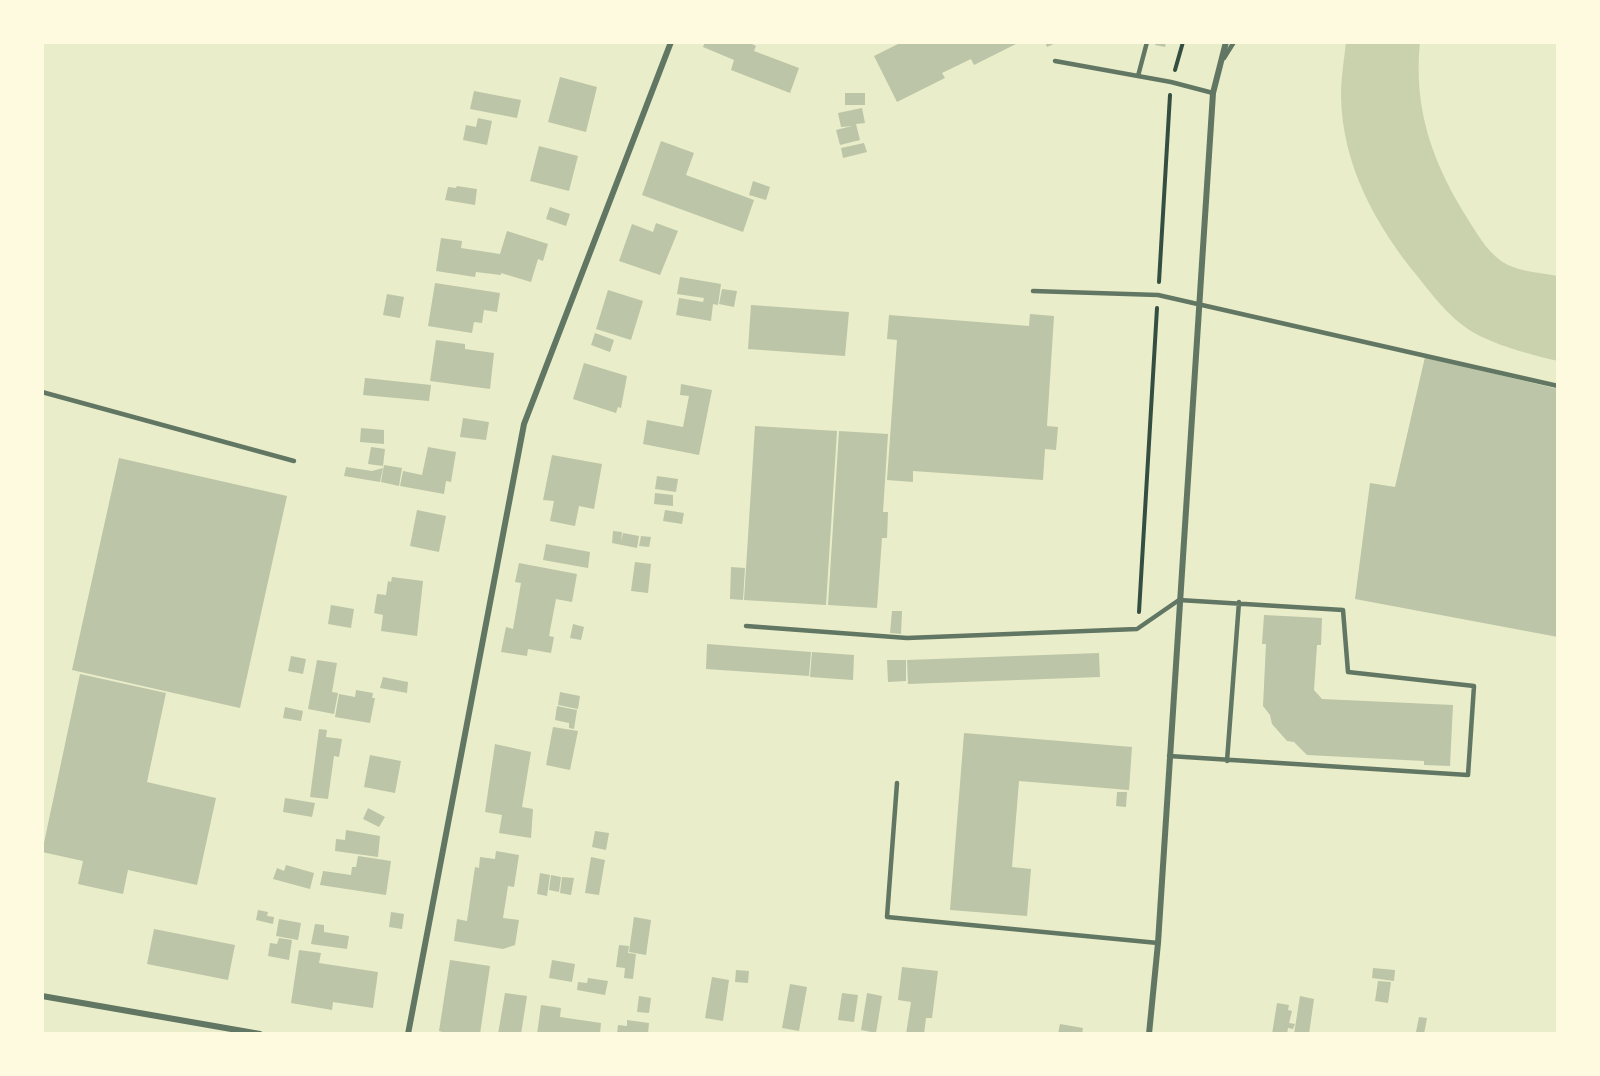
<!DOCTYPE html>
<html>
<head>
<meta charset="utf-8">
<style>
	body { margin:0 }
	#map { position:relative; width:1600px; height:1076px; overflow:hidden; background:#e9edc9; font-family:Lato,sans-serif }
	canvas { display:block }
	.frame { position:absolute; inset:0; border:44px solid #fefae0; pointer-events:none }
</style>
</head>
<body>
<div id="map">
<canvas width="1600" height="1076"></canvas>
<div class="frame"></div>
</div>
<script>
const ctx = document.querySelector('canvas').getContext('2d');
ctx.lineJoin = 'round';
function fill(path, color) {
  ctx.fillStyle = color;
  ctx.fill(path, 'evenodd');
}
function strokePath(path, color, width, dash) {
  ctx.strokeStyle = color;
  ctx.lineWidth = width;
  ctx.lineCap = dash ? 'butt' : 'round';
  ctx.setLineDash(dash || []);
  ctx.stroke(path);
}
fill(new Path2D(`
	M1346,42H1420C1413,110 1433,164 1469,221C1479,237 1490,256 1508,265C1522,272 1543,273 1558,276V361C1532,355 1505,348 1480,336C1454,323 1436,300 1418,277C1376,226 1342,165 1341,96C1341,79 1344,60 1346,42Z`), '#cad2ad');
fill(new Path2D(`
	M705,42H748L756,46L754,51L799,68L790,93L731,70L734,60L703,47Z
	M902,42H1020L974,65L971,59L942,73L945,78L897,102L874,56Z
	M1045,42H1058L1047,47Z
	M1156,42H1166L1165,47L1155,45Z
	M560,77L597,87L586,132L548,122Z
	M474,91L521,100L517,118L470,109Z
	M845,93H865V105H845Z
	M862,108L865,123L856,124L860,140L840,145L836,130L852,126L841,127L838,113Z
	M478,118L492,121L487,145L463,140L466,125L476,127Z
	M661,141L694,153L686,175L754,200L743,232L642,195Z
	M864,143L867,152L843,158L841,148Z
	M539,146L578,156L569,191L530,181Z
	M753,181L770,187L766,200L749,195Z
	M457,186L477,189L475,205L445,200L448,187L456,188Z
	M550,207L570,214L566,226L546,219Z
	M656,223L678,231L660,275L619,261L632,224L653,232Z
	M507,231L548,244L543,261L538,259L531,282L501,273V275L476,272L475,277L436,271L441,238L462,241L461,248L500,254Z
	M680,277L721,284L718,305L713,304L711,321L676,315L679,298L703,302L704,298L677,294Z
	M435,283L500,293L497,312L484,310L482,323L474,322L472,333L428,326Z
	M722,289L737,291L734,307L719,304Z
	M608,290L643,301L631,340L596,329Z
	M387,294L404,297L400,318L383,315Z
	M751,305L849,312L845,356L748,349Z
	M1030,314L1054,316L1047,426L1058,427L1056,450L1045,449L1043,480L913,471V482L887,480L897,340L887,339L889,315L1029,326Z
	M595,333L614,340L610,352L591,345Z
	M436,340L465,344V349L494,353L490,389L430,381Z
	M1425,357L1558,389V637L1355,599L1370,483L1395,487Z
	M584,363L627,376L621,408L618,407L616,413L573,399Z
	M365,378L431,385L429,401L363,395Z
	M681,384L712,390L699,455L643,444L647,420L683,427L689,396L680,395Z
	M463,418L489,422L486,440L460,437Z
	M755,426L837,431L826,605L744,600Z
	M361,428L384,430V444L360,442Z
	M839,431L888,434L883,512H888L887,538H882L877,608L828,605Z
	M371,447L385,449L383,466L368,464Z
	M428,447L456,452L451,482L446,481L444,494L400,486L403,471L422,475Z
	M552,455L602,464L594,509L579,506L575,526L550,521L554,501L543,500Z
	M119,458L287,496L240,708L72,670Z
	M384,465L402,468L399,486L381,482Z
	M346,467L372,471L383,468L380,482L344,476Z
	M657,476L678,479L676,492L655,489Z
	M655,493L673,495V506L654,504Z
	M417,510L446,516L439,552L410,546Z
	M665,510L684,513L682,524L663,521Z
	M613,531L622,532L621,541L623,533L639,536L637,548L612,543Z
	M641,536L651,537L649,547L639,546Z
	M546,544L590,552L588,568L543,560Z
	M635,562L651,564L648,593L631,591Z
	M519,563L577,574L572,602L556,599L549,636L554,637L551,653L528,649L527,656L501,652L506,627L513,629L521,583L515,582Z
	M731,567L745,568L743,600L730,599Z
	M392,577L423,581L417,636L381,631L383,615L374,613L377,594L386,595L388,581L391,582Z
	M331,605L354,609L351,628L328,624Z
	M892,611H902L901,634L890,633Z
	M1264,615L1322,618L1321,645H1317L1314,690L1322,699L1453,705L1450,766L1424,765V761L1307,755L1294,742L1287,741L1272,724L1270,715L1263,706L1266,644H1262Z
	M573,624L584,627L581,640L570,638Z
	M707,644L811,652L809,676L706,669Z
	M812,652L854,655L853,680L810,677Z
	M1099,653L1100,677L908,684L907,660Z
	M291,656L306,659L303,674L288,671Z
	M317,660L337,663L332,692L338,693L334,714L308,709Z
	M887,660H906V681L888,682Z
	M80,674L166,693L147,782L216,798L197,885L128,870L123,894L78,884L83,861L42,852Z
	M383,677L408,682L407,693L380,688Z
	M356,690L373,693L372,698H375L370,723L335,717L339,694L355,697Z
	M560,692L580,696L578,709L558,705Z
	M557,706L577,710L574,729L569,728V723L555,720Z
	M285,707L303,711L301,721L283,718Z
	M553,727L578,731L570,770L546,765Z
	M319,729L327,730L326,737L342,739L339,757L334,756L328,799L310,797Z
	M964,733L1132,747L1129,790L1019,781L1012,867L1031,869L1027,916L950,910Z
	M495,744L531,752L522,807L533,809L531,838L499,833L502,815L485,812Z
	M370,755L401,761L395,793L364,787Z
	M1117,792H1127L1126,807L1116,806Z
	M285,798L315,803L312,817L283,812Z
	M368,808L385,817L379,827L363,819Z
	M346,830L380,836L378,857L335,851L336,839L345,840Z
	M595,831L609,833L606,850L592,847Z
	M496,851L519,855L514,887L508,886L503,918L519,920L515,945L503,949L454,941L457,919L467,921L475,867L479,868L480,857L495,859Z
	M358,856L391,861L386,895L320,885L323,871L351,875L352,867H356Z
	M591,857L605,860L599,895L585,893Z
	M286,865L314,873L310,889L273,879L277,868L284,871Z
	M540,873L550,875L547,896L537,894Z
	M551,875L561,877L559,892L549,890Z
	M562,877L574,878L571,895L560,893Z
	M258,910L268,912L267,916L274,917L273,924L256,920Z
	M391,912L404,914L402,929L389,927Z
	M634,917L651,920L646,955L629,952Z
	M279,919L301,923L298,940L276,936Z
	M315,924L324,925V932L349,936L347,949L311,944Z
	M154,929L235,945L228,980L147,964Z
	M279,938L292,940L289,960L268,956L270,943L277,944Z
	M619,945L629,946L628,953L636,954L633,979L624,978L625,968L616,967Z
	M299,950L321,953L319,963L378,972L373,1008L333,1002L332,1010L291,1003Z
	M450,960L490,966L480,1034H449L439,1031Z
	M552,960L575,964L572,982L549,978Z
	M902,967L938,971L932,1018H926L924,1034H906L911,1002L898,1000Z
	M1373,968L1395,970L1394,981L1372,978Z
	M736,970L749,971L748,983L735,982Z
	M712,977L729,980L723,1021L705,1018Z
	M588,978L608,981L605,995L577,990L578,982L587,983Z
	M1378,981L1391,982L1388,1003L1375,1001Z
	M790,984L807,987L799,1031L782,1028Z
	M505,993L527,996L521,1034H498Z
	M842,993L858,995L854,1022L838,1020Z
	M867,993L882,996L876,1033L861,1030Z
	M639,996L651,998L649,1013L637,1012Z
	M1300,996L1314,999L1309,1034H1294Z
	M1277,1003L1289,1005L1288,1010L1292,1011L1289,1023L1295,1024L1293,1029L1288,1028L1287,1034H1272Z
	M541,1005L561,1008L560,1017L601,1023L600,1034H537Z
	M1419,1017L1427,1018L1424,1034L1416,1032Z
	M627,1020L649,1023L648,1034H617L618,1025L627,1026Z
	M1060,1024L1083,1028L1082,1034H1058Z`), '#bcc5a7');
strokePath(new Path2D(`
	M1175,70L1183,42
	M1159,282L1170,95
	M1139,612L1157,308`), '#344e41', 4);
strokePath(new Path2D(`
	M1224,58L1234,42
	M1055,61L1171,82L1213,93
	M1138,76L1147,42
	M1033,291L1158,295L1558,386
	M42,392L294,461
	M746,626L907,638L1137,629L1179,600L1343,610L1348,672L1474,686L1468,775L1169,756
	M1227,761L1239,602
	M897,783L887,917L1158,943`), '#617663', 4.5);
strokePath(new Path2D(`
	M42,996L260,1034
	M408,1034L524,424L671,42
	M1149,1034L1158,943L1213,93L1226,42`), '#617663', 6);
</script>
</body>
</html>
